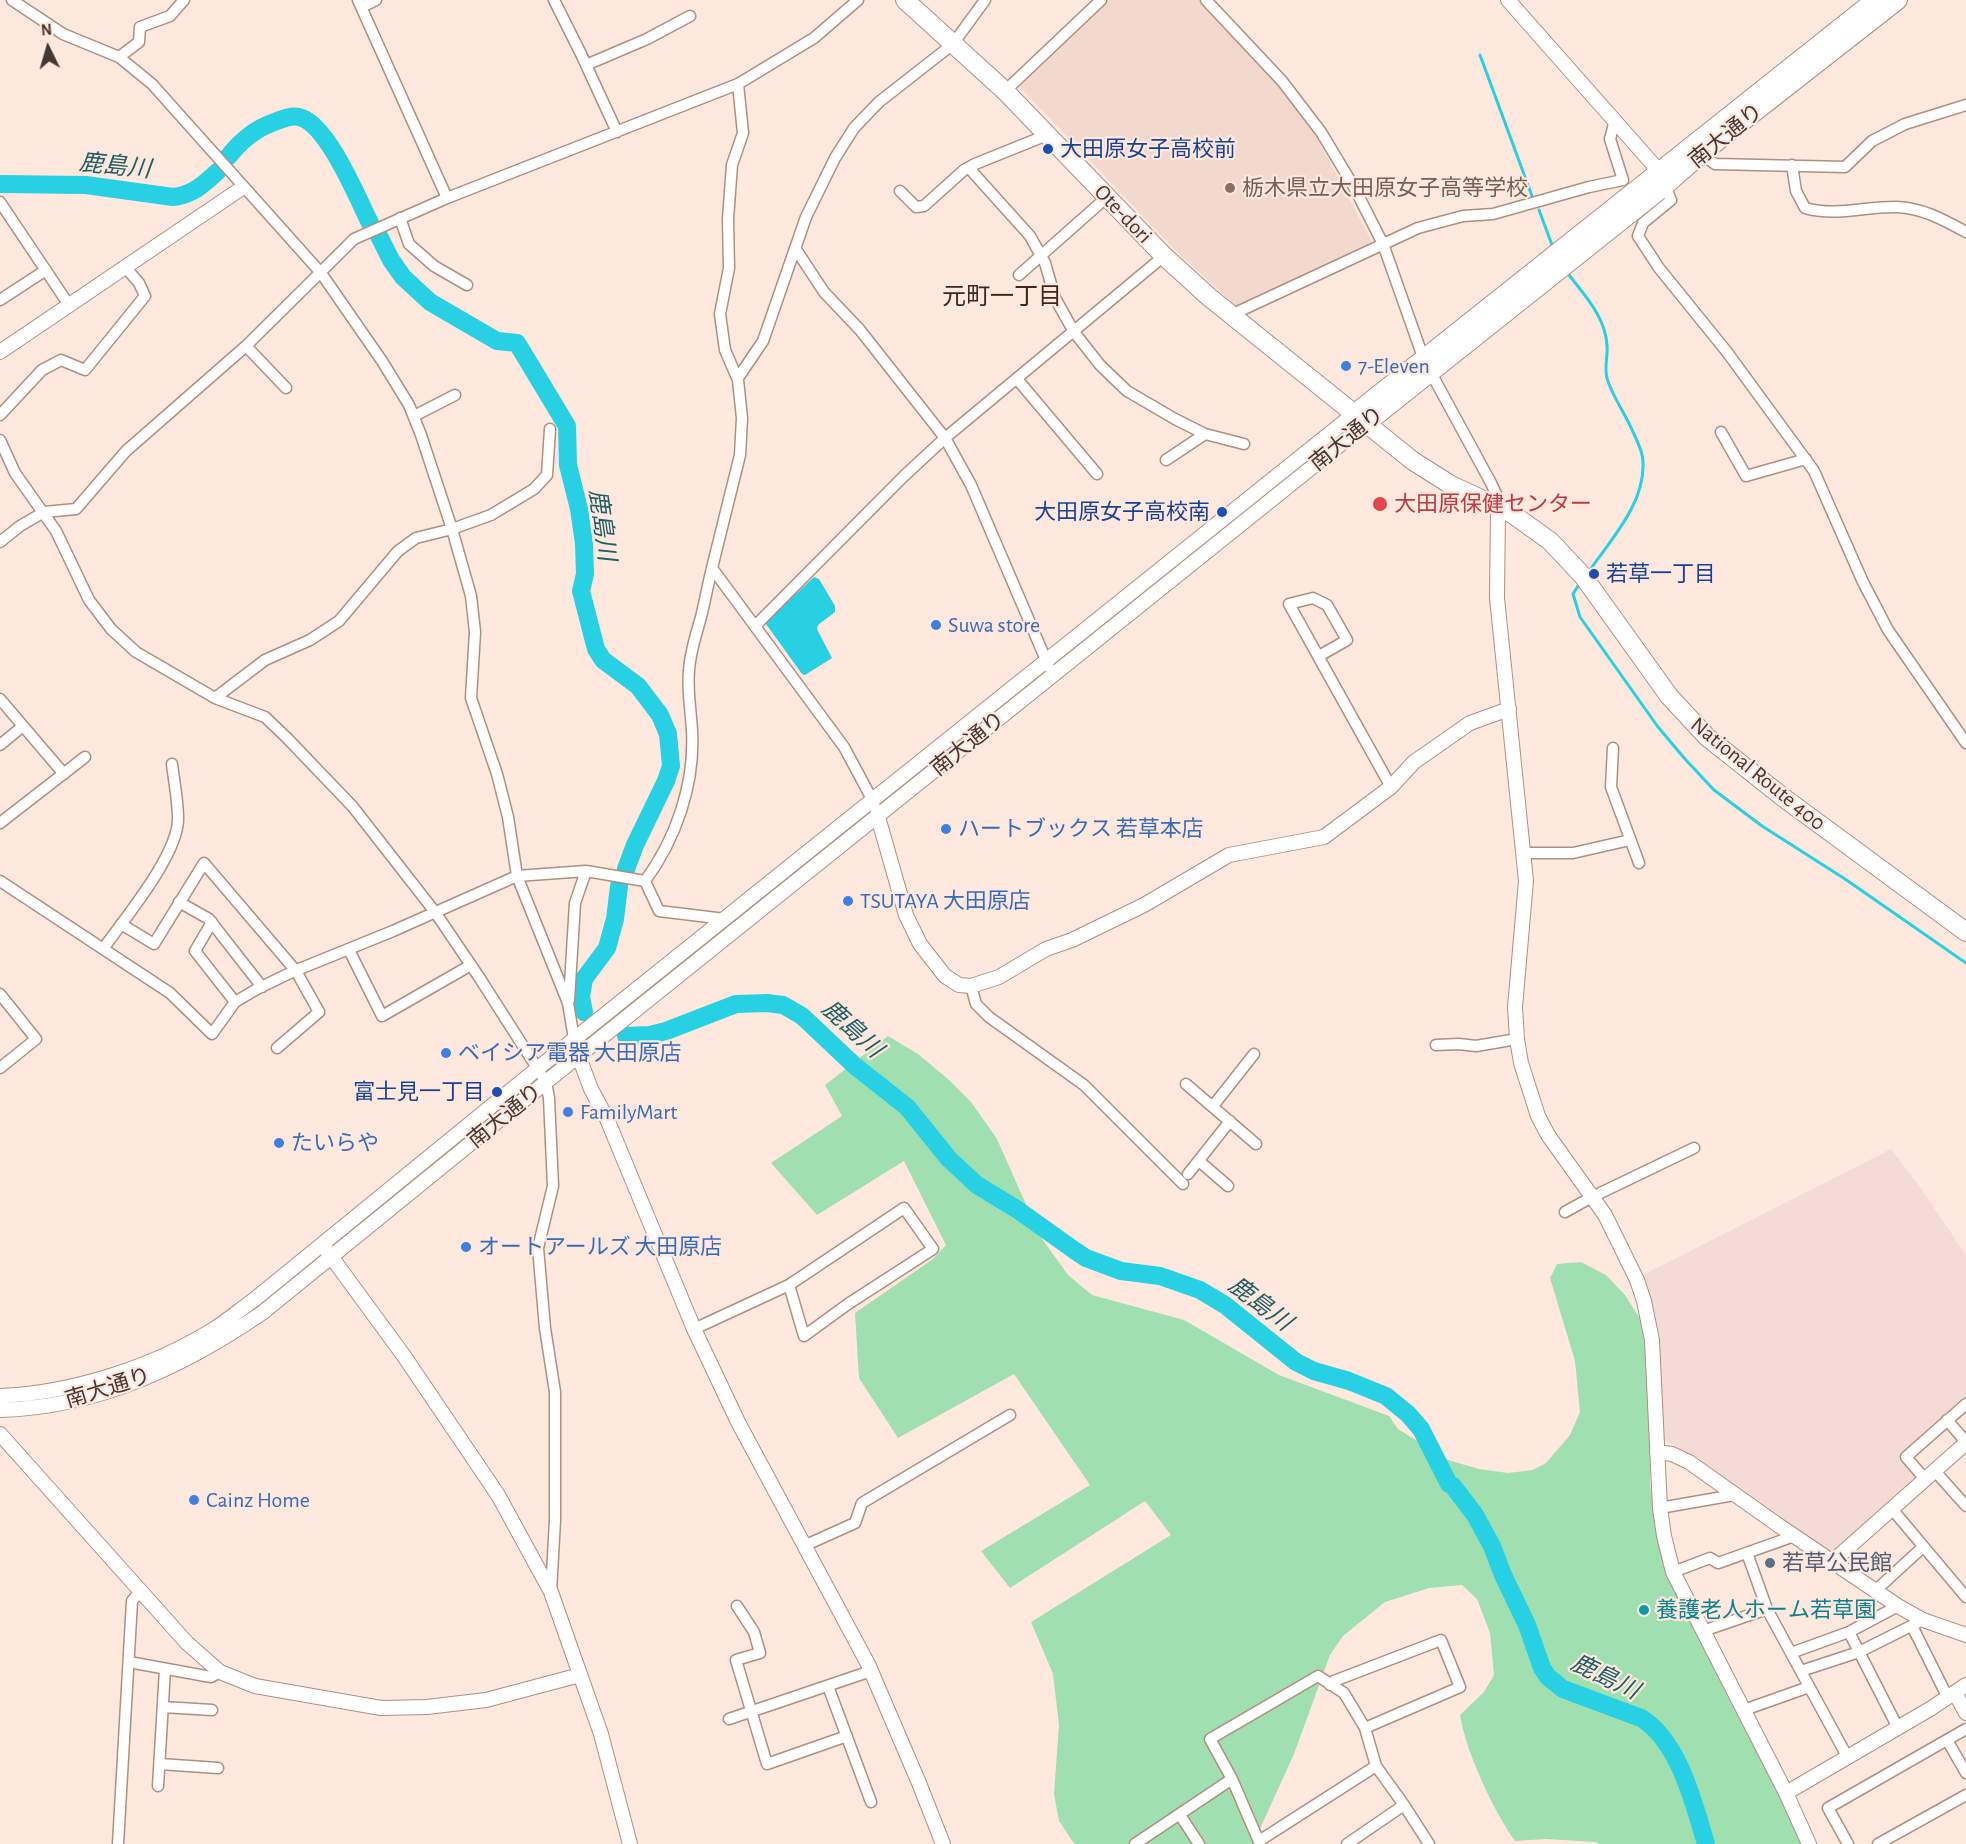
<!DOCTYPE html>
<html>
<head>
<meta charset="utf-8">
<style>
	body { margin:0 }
	#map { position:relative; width:1966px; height:1844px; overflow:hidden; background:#ffe9df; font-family:"Alegreya Sans",sans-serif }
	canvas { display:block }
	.north { position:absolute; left:18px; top:18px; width:60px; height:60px; -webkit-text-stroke:4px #ffe9df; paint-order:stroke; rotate:355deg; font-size:16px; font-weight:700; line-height:24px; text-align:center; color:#453731 }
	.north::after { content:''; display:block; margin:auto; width:21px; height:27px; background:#453731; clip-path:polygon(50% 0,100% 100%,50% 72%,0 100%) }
</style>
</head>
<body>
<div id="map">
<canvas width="1966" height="1844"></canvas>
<div class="north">N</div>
</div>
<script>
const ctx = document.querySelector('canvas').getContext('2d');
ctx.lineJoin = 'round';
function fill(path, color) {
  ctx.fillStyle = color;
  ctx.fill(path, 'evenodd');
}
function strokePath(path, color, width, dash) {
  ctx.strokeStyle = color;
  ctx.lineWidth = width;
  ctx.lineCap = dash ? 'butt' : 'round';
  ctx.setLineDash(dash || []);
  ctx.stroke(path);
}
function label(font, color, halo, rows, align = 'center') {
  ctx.font = font + ' "Alegreya Sans","Noto Sans JP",sans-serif';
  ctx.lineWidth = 4.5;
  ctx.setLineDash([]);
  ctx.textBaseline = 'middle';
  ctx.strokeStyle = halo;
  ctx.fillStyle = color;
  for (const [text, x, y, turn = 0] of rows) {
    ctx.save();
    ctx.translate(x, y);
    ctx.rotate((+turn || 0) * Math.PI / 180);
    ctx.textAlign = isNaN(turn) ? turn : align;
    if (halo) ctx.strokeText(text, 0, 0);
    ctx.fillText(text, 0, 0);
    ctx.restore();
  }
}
fill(new Path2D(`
	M1107,0H1202L1278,86L1315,134L1372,242L1236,306L1174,249L1017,84Z`), '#f2d8cd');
fill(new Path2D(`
	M1891,1149L1920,1187L1966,1255V1398L1900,1455L1916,1477L1832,1553L1680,1448L1662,1439L1658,1331L1653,1306L1643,1275Z`), '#f4dbd6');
fill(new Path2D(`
	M888,1036L918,1054L948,1079L971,1102L997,1139L1040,1236L1068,1275L1092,1295L1184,1320L1279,1375L1389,1416L1398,1429L1448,1460L1479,1469L1508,1473L1533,1470L1546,1463L1570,1435L1580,1412L1575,1361L1550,1278L1557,1264L1581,1262L1606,1275L1625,1295L1644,1325L1651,1347L1650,1485L1656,1522L1678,1594L1725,1691L1804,1844H1599L1596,1842L1546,1839L1515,1841C1493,1810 1466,1752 1460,1715L1484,1692L1494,1675L1490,1633L1477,1599L1462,1585L1429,1588L1385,1602L1343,1636L1330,1655L1294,1754L1253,1844H1075L1073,1842L1059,1821L1054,1794L1059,1725L1053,1674L1031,1622L1171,1535L1145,1501L1010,1588L981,1551L1090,1485L1014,1374L898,1438L859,1378L855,1313L933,1259L946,1245L904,1161L817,1215L771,1163L842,1116L825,1085Z`), '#9fdfb0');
fill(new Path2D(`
	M814,577L819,579L835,606V612L818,625L817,629L832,658L805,675L802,674L766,624L769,619Z`), '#27d0e3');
strokePath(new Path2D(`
	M1480,55L1532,196
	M1539,210L1552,245
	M1569,275C1586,297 1606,318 1607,346C1608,356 1604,368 1607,378C1611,394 1626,415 1633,432C1637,441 1643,451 1643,462C1645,503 1612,538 1590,570
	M1578,586L1573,594L1580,617L1658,727L1685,759L1714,790L1762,826L1845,879L1966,963`), '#27d0e3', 3);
strokePath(new Path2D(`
	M228,157C239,143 255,129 272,123C280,120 290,115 299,117C327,123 357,197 370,223
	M0,184L86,185L173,197C192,195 203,185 217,172
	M379,236L391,260L403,277L430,302L497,341L517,343L567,426L568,465L579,509L584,544L585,574L581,591L596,649L603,660L638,686L660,715L668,734L671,766L666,781L635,845L626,869
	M584,1012L581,997L584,979L607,948L615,919L619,886
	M626,1036L650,1035L666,1031L736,1004L767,1003L783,1005L802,1016L855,1066L907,1107L949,1159L977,1185L1018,1210L1074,1250L1086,1258L1121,1271L1160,1276L1200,1290L1225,1305L1296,1362L1314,1371L1349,1381L1386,1396L1408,1414L1421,1429L1449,1484L1453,1486L1475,1515L1492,1546L1503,1575L1527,1625L1542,1668L1548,1677L1563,1689L1641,1718C1679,1741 1694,1804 1706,1844`), '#27d0e3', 18);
const minor = new Path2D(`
	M12,0L63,34L119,57L152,84L321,273L382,361L409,405L421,435L452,529L471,596L475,632L471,698L497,774L508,817L517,876L568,1003L574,1039
	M358,0L447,198
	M554,0L581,54L617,132
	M1206,0L1282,81L1321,132L1354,187L1383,244L1424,360L1491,483L1496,494L1498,507
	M362,7L376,0
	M119,57L139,42L140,27L170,16L184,0
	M586,65L647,39L690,16
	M738,84L743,133L732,165L728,219L729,268L720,314L725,350L738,380L742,418L740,455L712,568L844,747L873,801L878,817
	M1005,91L1101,0
	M1701,154L1715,164L1845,167L1872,141L1905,124L1966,105
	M1792,165L1796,191L1805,208C1836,217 1866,206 1897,207C1923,208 1944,220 1966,232
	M969,168L1030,236L1045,263L1055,298L1074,332L1100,365L1127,391L1175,419L1205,434L1244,444
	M1665,186L1671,200L1643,223L1638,236L1659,268L1727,352L1814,471L1863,582L1888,630L1966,743
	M900,191L916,207L924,206L964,170L975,164L1047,135
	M0,202L69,305
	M400,218L409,244L434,266L467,285
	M795,248L824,292L860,330L945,438L971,485L1049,667
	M1019,275L1107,197
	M0,300L46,270
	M1231,315L1418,228L1463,216L1493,214L1589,187L1623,180L1610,139L1615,120
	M246,346L286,388
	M738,378L763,341L806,217L835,158L854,128L879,102L953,44L985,0
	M1017,379L1097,474
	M0,415L42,370L61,360L85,370L145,296L139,283L126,268
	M414,416L455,395
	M1721,432L1746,476L1806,459
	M0,440L15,473L56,531L89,600L111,629L136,652L215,698L265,717L287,738L353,807L435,912L479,977L546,1082L549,1098L553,1186L538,1248L545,1328L555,1392V1520L551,1592
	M1166,460L1205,434
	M0,542L20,526L44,512L76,509L126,451L246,346L354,239L447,198L738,84L814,38L858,0
	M756,625L904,476L945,438L1164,256
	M1319,656L1347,640L1327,605L1313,598L1289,604L1391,787
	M215,698L265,660L310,640L339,621L398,551L416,538L452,529L491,515L534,489L547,475L550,429
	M0,699L64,774
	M0,745L23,726
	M1613,748L1611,787L1639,863
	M0,823L85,757
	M1524,853H1573L1630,840
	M0,881L170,993L212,1034L235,1002L257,989L292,972L393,931L517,876L586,871L645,881C676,839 695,784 692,731C691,710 687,691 689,671C690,652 696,635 701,617C705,601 708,584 712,568
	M645,881L659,911L725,919
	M179,902L209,919L262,987
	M212,922L195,951L235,1002
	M121,924L154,944L204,863L296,971L319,1012L277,1048
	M103,949C125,918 178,855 178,819C178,801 174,781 172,764
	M349,950L382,1016L471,965
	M971,986L976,1004L989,1017L1084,1085L1183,1184
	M0,994L36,1039L0,1068
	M569,1000L575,903L586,871
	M1436,1045L1459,1044L1476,1046L1517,1039
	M1186,1084L1256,1144
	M1213,1106L1254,1054
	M1199,1161L1228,1186
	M1188,1174L1230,1121
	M904,1208L933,1249L848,1304L804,1336L789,1285Z
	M1565,1212L1592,1197L1694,1148
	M694,1329L789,1285
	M1947,1420L1966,1442
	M1934,1470L1966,1506
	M1925,1479L1906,1457L1966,1404
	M1660,1508L1734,1495
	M1892,1509L1966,1597
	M806,1545L855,1523L862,1503L1010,1415
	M1747,1553L1767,1609L1848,1758
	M1673,1572L1710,1558L1718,1563L1794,1536
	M1875,1591L1923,1547
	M737,1606L754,1632L760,1653L736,1660L767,1764L847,1736
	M1912,1626L1948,1698
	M1703,1631L1767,1609
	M1849,1632L1898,1728
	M1791,1653L1849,1632L1898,1606
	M129,1662L211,1677L220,1672
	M1801,1671L1859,1652L1923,1620
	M1330,1685L1334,1681L1441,1640L1460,1687L1365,1728
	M828,1686L871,1802
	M163,1707L212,1710
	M1744,1710L1809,1687
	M729,1719L871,1671
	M1947,1740L1966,1773
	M160,1764L218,1768
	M158,1786L165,1669
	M1180,1815L1199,1844
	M1259,1841L1376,1766
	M118,1844L132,1601L141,1590
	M1135,1844L1232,1779
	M1260,1844L1232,1779L1210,1739L1318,1676L1344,1693L1365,1728L1376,1766L1404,1805L1429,1844
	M1347,1844L1404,1805
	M1848,1844L1828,1808L1966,1729
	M1878,1844L1966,1795`);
const tertiary = new Path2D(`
	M1508,0L1659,171L1662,179
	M0,352L242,188
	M1498,507L1497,598L1526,881L1515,1007L1517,1039L1521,1063L1538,1116L1548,1135L1605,1215L1637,1280L1644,1301L1652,1340L1660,1508L1664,1536L1673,1572L1786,1793L1809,1844
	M878,817L906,915L920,944L945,976L959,985L971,986L999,977L1046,949L1072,940L1144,905L1229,855L1324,837L1391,787L1414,762L1470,723L1509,709
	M576,1049L591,1089L607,1119L694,1329L738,1422L868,1664L919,1783L943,1844
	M327,1251L404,1356L498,1495L551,1592L601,1734L630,1844
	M0,1396C72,1393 153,1367 214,1329C228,1320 241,1309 255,1299L537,1069L1354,414
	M0,1410C98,1407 183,1367 262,1313L546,1082L1367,423
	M0,1434L187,1643L220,1672L255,1686L381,1708L427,1707L486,1700L580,1675
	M1657,1452L1672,1454L1689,1462L1778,1525L1898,1606L1923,1620L1966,1635
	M1832,1562L1966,1443
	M1955,1693L1966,1713
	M1786,1793L1930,1709L1966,1685`);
const trunk = new Path2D(`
	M905,0L1005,91L1164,256L1209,297L1413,461L1451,485L1511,513L1550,541L1583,576L1669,696L1707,737L1784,798L1966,932
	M1354,414L1875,0
	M1367,423L1665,186L1701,154L1898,0`);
strokePath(minor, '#af8f80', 13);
strokePath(tertiary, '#af8f80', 16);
strokePath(trunk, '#af8f80', 20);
strokePath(minor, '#fff', 10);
strokePath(tertiary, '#fff', 14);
strokePath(trunk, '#fff', 18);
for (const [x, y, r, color] of [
	[1048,149,6,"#1a4fb4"],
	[1230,188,6,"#8d6e63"],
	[1346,366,6,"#3f7fe0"],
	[1380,504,8,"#e0444e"],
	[1222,512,6,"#1a4fb4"],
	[1594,574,6,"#1a4fb4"],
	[936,625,6,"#3f7fe0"],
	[946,829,6,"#3f7fe0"],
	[848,901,6,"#3f7fe0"],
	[446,1053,6,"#3f7fe0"],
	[497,1092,6,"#1a4fb4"],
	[568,1112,6,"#3f7fe0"],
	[279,1143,6,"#3f7fe0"],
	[466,1247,6,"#3f7fe0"],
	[194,1500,6,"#3f7fe0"],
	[1770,1563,6,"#5c6f8a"],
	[1644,1610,6,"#0f9aa8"]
]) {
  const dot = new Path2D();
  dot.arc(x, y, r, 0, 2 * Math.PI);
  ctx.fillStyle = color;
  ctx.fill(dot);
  strokePath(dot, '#ffe9df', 2);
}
label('22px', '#453731', '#ffe9df', [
	["南大通り",1726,136,-39],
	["Ote-dori",1123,214,46],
	["南大通り",1347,439,-39],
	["南大通り",968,744,-39],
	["National Route 400",1758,774,39],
	["南大通り",505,1116,-39],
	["南大通り",108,1388,-17]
]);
label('22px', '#164399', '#ffe9df', [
	["大田原女子高校前",1060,149],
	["大田原女子高校南",1210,512,"right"],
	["若草一丁目",1606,574],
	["富士見一丁目",485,1092,"right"]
], 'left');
label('22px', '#785e54', '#ffe9df', [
	["栃木県立大田原女子高等学校",1242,188]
], 'left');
label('22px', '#366cbe', '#ffe9df', [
	["7-Eleven",1358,366],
	["Suwa store",948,625],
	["ハートブックス 若草本店",958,829],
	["TSUTAYA 大田原店",860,901],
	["ベイシア電器 大田原店",458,1053],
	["FamilyMart",580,1112],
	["たいらや",291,1143],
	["オートアールズ 大田原店",478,1247],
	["Cainz Home",206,1500]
], 'left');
label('22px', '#be3a42', '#ffe9df', [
	["大田原保健センター",1394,504]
], 'left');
label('22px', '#4e5e75', '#ffe9df', [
	["若草公民館",1782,1563]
], 'left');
label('22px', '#0d838f', '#ffe9df', [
	["養護老人ホーム若草園",1656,1610]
], 'left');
label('italic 24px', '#1f5e65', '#ffe9df', [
	["鹿島川",115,166,6],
	["鹿島川",602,525,82],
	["鹿島川",852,1029,42],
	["鹿島川",1260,1304,37],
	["鹿島川",1605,1677,26]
]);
label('24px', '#40261a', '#ffe9df', [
	["元町一丁目",1002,297]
]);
</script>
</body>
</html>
